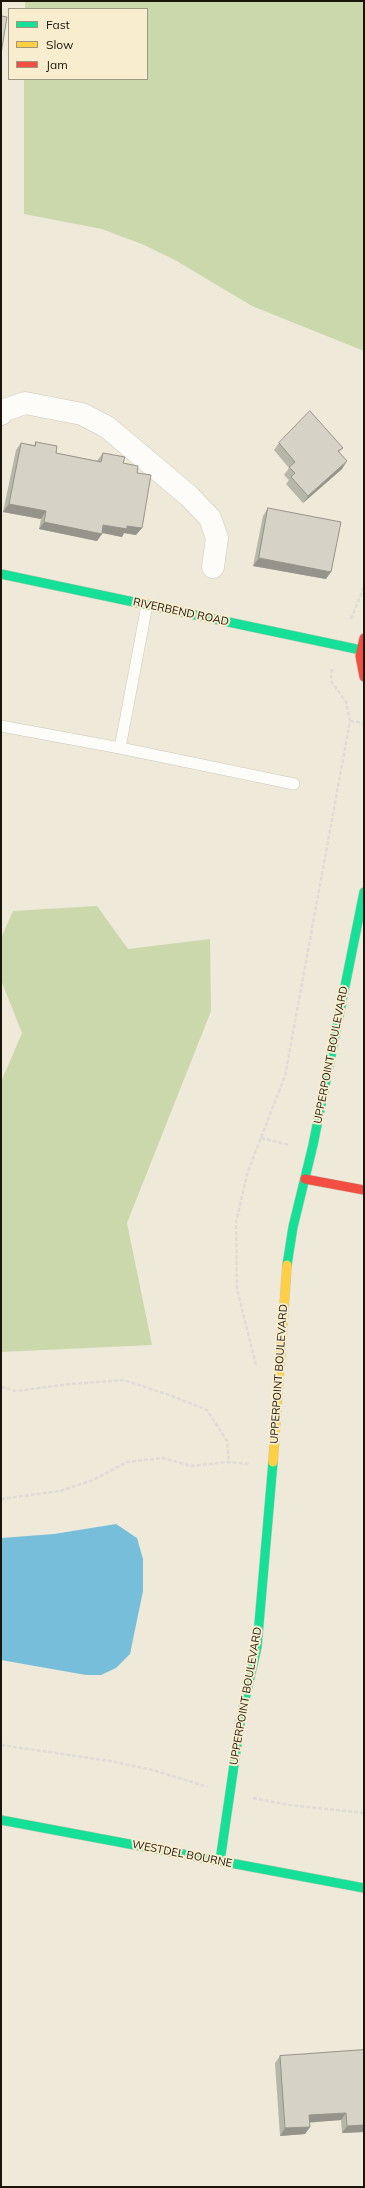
<!DOCTYPE html>
<html>
<head>
<meta charset="utf-8">
<style>
	body { margin:0 }
	#map { position:relative; width:365px; height:2188px; overflow:hidden; background:#efe9d9; font-family:Mulish,sans-serif }
	canvas { display:block }
	.frame { position:absolute; inset:0; border:2px solid #1a150b; pointer-events:none }
	.legend { position:absolute; left:8px; top:8px; width:140px; height:72px; box-sizing:border-box; background:#f9edcf; border:1px solid #a09781; margin:0; padding:5px 7px; list-style:none; font-size:12px; color:#1a150b }
	.legend li { display:flex; align-items:center; gap:8px; height:20px }
	.legend b { width:20px; border:1px solid #a09781 }
</style>
</head>
<body>
<div id="map">
<canvas width="365" height="2188"></canvas>
<div class="frame"></div>
<ul class="legend">
<li><b style="height:5px;background:#16e098"></b>Fast</li>
<li><b style="height:5px;background:#ffcf43"></b>Slow</li>
<li><b style="height:5px;background:#f24e42"></b>Jam</li>
</ul>
</div>
<script>
const ctx = document.querySelector('canvas').getContext('2d');
ctx.lineJoin = 'round';
function fill(path, color) {
  ctx.fillStyle = color;
  ctx.fill(path, 'evenodd');
}
function strokePath(path, color, width, dash) {
  ctx.strokeStyle = color;
  ctx.lineWidth = width;
  ctx.lineCap = dash ? 'butt' : 'round';
  ctx.setLineDash(dash || []);
  ctx.stroke(path);
}
function label(font, color, halo, rows, align = 'center') {
  ctx.font = font + ' Mulish,sans-serif';
  ctx.lineWidth = 4;
  ctx.setLineDash([]);
  ctx.textBaseline = 'middle';
  ctx.strokeStyle = halo;
  ctx.fillStyle = color;
  for (const [text, x, y, turn = 0] of rows) {
    ctx.save();
    ctx.translate(x, y);
    ctx.rotate((+turn || 0) * Math.PI / 180);
    ctx.textAlign = isNaN(turn) ? turn : align;
    if (halo) ctx.strokeText(text, 0, 0);
    ctx.fillText(text, 0, 0);
    ctx.restore();
  }
}
fill(new Path2D(`
	M25,1H364V351L252,306L175,260L144,245L102,229L24,214V79H147V9H25Z
	M97,906L128,949L210,939L211,1011L127,1223L152,1345L1,1352V1082L22,1033L1,980V938L13,911Z`), '#cad8ac');
fill(new Path2D(`
	M116,1524L137,1538L143,1559V1591L130,1654L116,1668L101,1675H86L1,1660V1538L54,1534Z`), '#77beda');
const lane = new Path2D(`
	M147,605L120,748L294,784
	M1,726L120,748`);
const street = new Path2D(`
	M1,414L5,410L25,403L82,414L107,427L189,496L210,518L217,538L213,567`);
const fast = new Path2D(`
	M1,574L361,650
	M287,1265L293,1227L313,1145L364,892
	M1,1820L364,1888
	M220,1861L241,1717L257,1647L273,1462`);
const slow = new Path2D(`
	M273,1462L287,1265`);
const jam = new Path2D(`
	M364,638L360,656L364,677
	M305,1179L364,1190`);
strokePath(lane, '#ccc7ba', 12);
strokePath(street, '#ccc7ba', 23);
strokePath(fast, '#ccc7ba', 10);
strokePath(slow, '#ccc7ba', 10);
strokePath(jam, '#ccc7ba', 10);
strokePath(new Path2D(`
	M351,619L364,586
	M350,721L364,723
	M261,1138L290,1145
	M256,1365L237,1289L236,1222L248,1171L285,1076L350,721L346,702L331,681L332,669
	M1,1387L16,1391L70,1384L124,1380L172,1396L207,1410L227,1441L229,1462
	M1,1499L60,1491L93,1480L127,1462L163,1458L191,1466L229,1462L250,1464
	M1,1745L110,1761L153,1770L208,1787
	M253,1798L289,1805L364,1813`), '#dfdcd7', 2.5, [4, 2]);
strokePath(lane, '#fdfcf9', 11);
strokePath(street, '#fdfcf9', 22);
strokePath(fast, '#16e098', 9);
strokePath(slow, '#ffcf43', 9);
strokePath(jam, '#f24e42', 9);
fill(new Path2D(`
	M36,442L56,453L97,461L103,453L123,463L137,473L136,535L124,533L122,537L102,533L97,541L39,529L41,519L3,512L16,450L21,443L34,445Z
	M279,443L343,448L339,452L342,469L303,503L286,484L289,480L284,475L289,468L274,450Z
	M268,508L326,579L253,566L263,516Z
	M364,2050V2132L342,2133L341,2120L310,2122V2127L305,2134L280,2136L275,2063L280,2056Z`), '#b8b5a9');
fill(new Path2D(`
	M347,461L342,469L303,503L308,496Z
	M9,504L46,511L41,519L3,512Z
	M44,522L102,534L97,541L39,529Z
	M103,525L127,526L142,528L136,535L124,533L122,537L98,532Z
	M259,558L331,572L326,579L253,566Z
	M346,2113L341,2120L304,2123L309,2115Z
	M364,2125V2132L342,2133L347,2126Z
	M310,2127L305,2134L280,2136L285,2128Z`), '#96938a');
const building = new Path2D(`
	M1,16L7,17L1,54Z
	M310,411L343,448L338,451L347,461L308,496L291,477L295,473L289,467L295,462L279,443Z
	M36,442L57,446L56,453L101,462L103,453L125,457L123,463L138,466L137,473L151,475L142,528L127,526V529L103,525L102,534L44,522L46,511L9,504L21,443L35,446Z
	M268,508L341,522L331,572L259,558Z
	M364,2050V2125L347,2126L346,2113L309,2115L310,2127L285,2128L280,2056Z`);
fill(building, '#d6d2c5');
strokePath(building, '#96938a', 1);
label('11px', '#1a150b', '#f9edcf', [
	["RIVERBEND ROAD",181,612,12],
	["UPPERPOINT BOULEVARD",331,1055,-79],
	["UPPERPOINT BOULEVARD",279,1374,-86],
	["UPPERPOINT BOULEVARD",246,1696,-80],
	["WESTDEL BOURNE",182,1854,11]
]);
</script>
</body>
</html>
